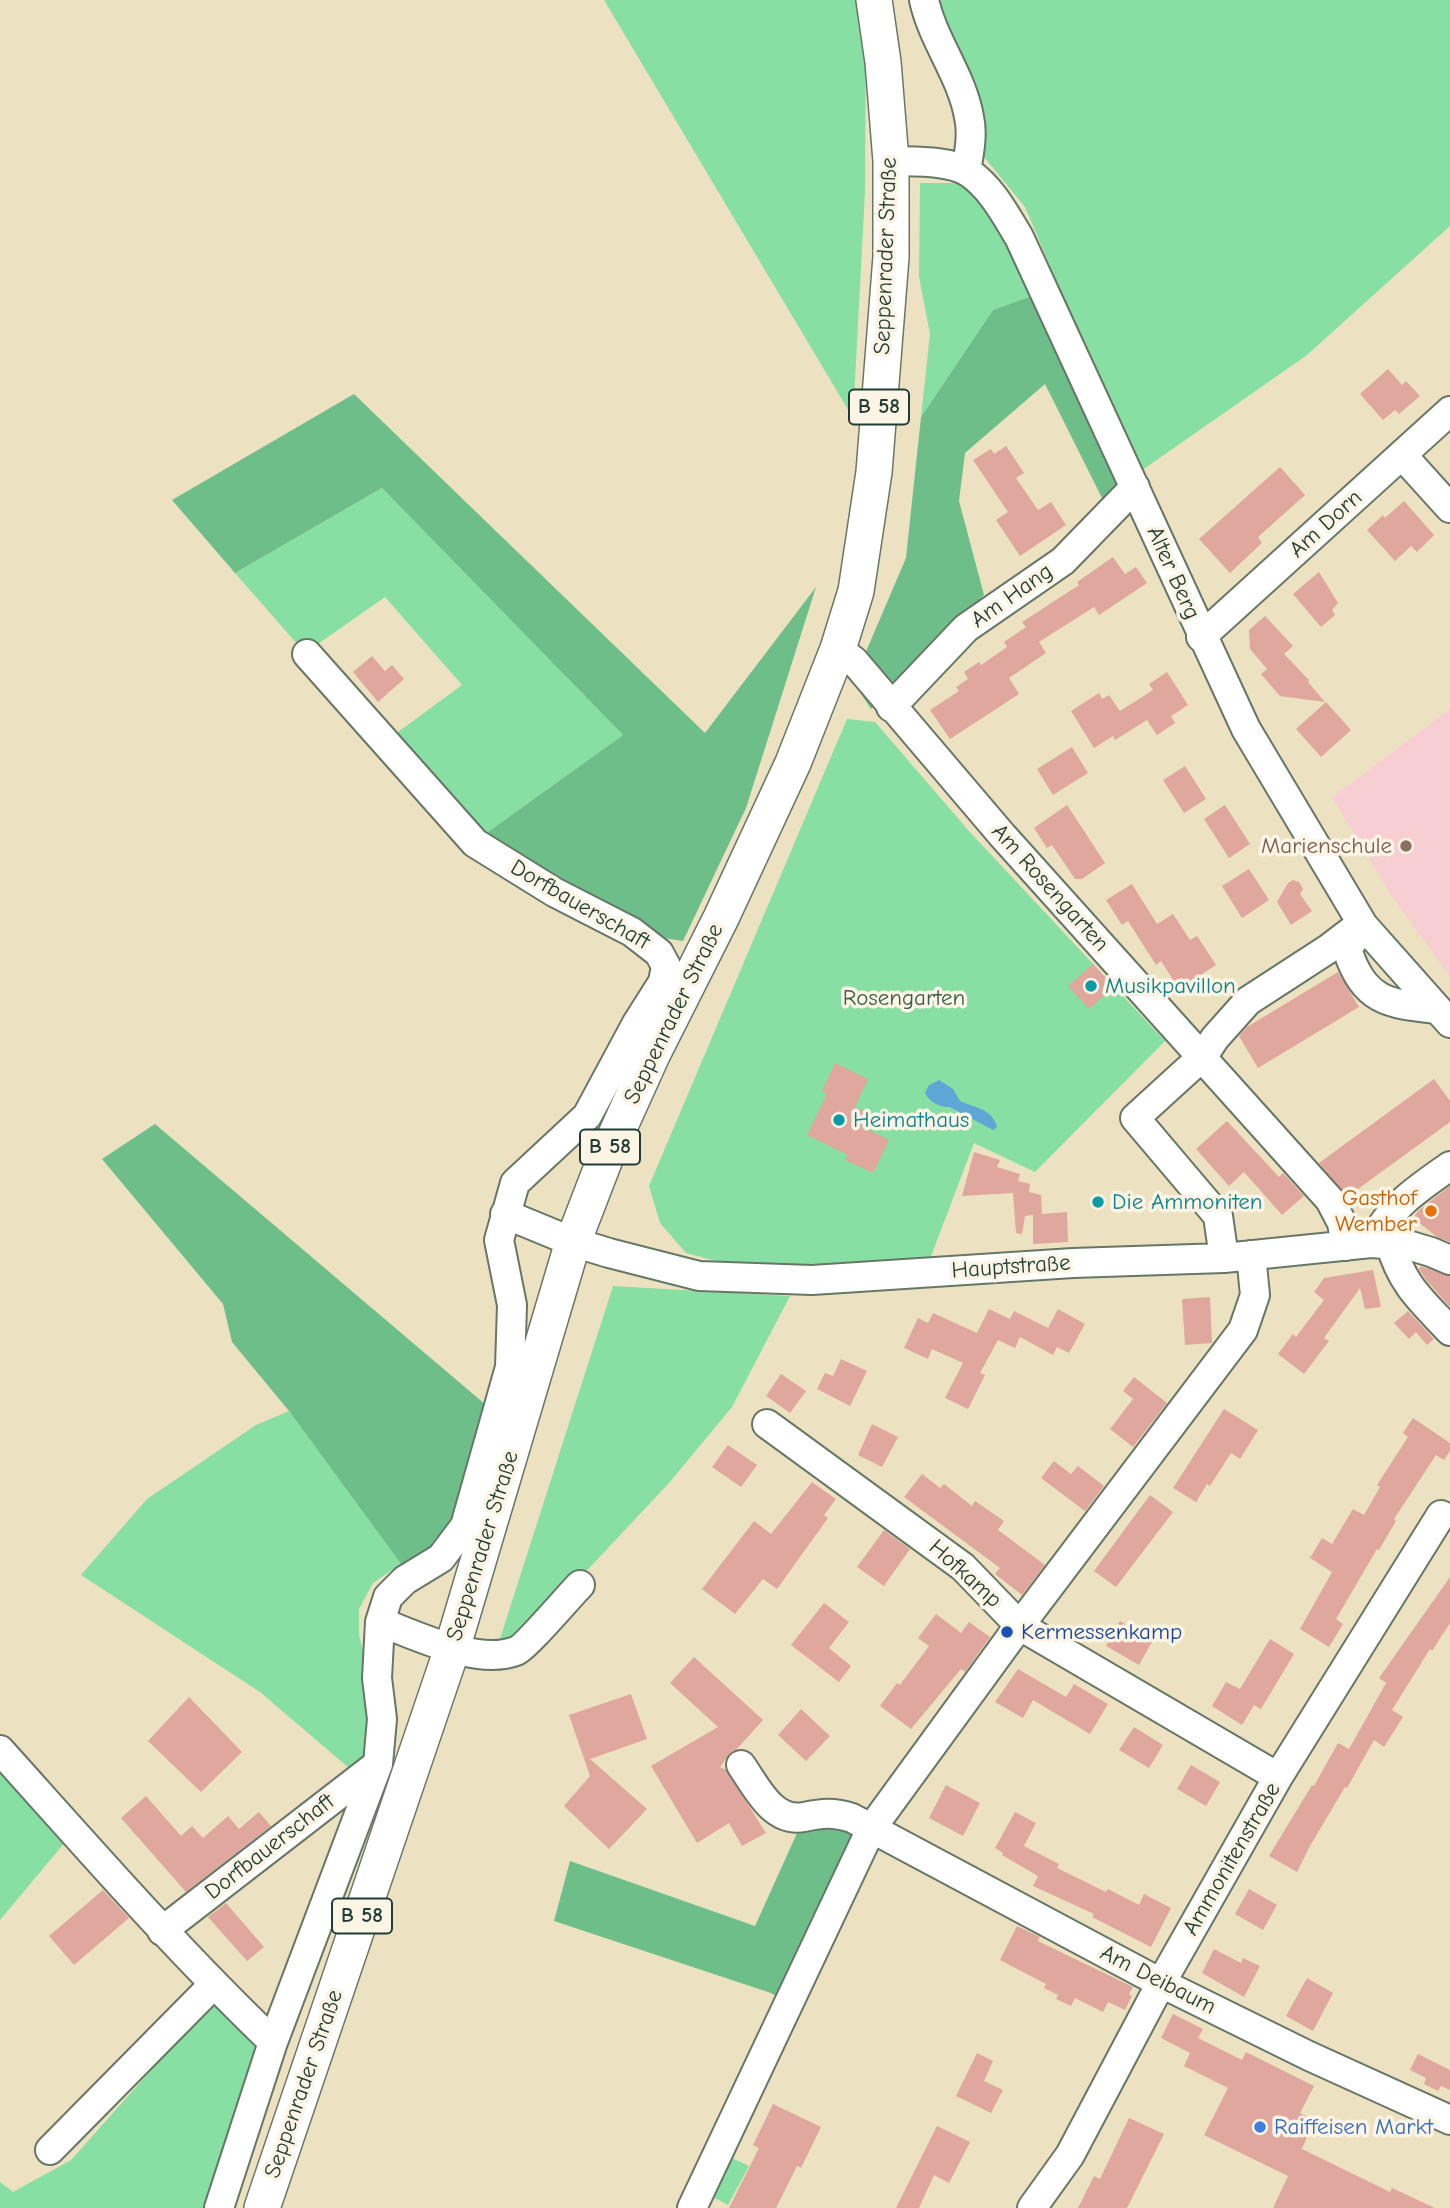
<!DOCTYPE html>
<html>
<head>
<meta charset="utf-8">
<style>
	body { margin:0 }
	canvas { display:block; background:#ece2c2 }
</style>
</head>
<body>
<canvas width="1450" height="2208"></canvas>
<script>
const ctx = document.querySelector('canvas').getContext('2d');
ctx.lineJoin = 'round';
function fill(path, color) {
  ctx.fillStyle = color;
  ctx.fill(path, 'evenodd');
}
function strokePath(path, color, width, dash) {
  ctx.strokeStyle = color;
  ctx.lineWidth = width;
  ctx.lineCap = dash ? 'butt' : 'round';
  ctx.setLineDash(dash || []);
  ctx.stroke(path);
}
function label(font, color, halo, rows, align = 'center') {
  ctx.font = font + ' "Comic Neue",sans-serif';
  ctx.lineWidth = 7;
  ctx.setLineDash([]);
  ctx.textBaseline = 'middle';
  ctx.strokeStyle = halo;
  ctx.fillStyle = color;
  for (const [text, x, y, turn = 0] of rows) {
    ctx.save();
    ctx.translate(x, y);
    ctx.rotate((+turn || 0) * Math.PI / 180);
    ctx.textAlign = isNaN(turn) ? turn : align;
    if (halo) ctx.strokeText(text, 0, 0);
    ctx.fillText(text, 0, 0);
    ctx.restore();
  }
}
fill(new Path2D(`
	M1450,709V977L1391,895L1332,797Z`), '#f7cfd3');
fill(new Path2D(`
	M604,0H858L866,38L865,192L853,418Z
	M941,0H1450V226L1307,355L1138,473L1025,207L980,152L942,19Z
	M920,183H963L1007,229L1037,294L993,310L921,417L930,334L919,277Z
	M382,488L623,735L474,842L383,743L462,685L385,597L305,653L235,573Z
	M847,719L875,722L969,831L1165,1041L1035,1172L974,1143L930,1259L807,1266L731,1265L686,1253L660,1223L649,1186Z
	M613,1286L790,1296L732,1407L669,1483L518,1644L499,1642Z
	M289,1411L401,1564L373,1583L359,1609V1635L368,1671L372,1754L356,1774L260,1692L81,1575L147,1499L256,1425Z
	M0,1744L77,1828L0,1920Z
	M219,1994L267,2038L210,2208H0V2182L13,2192L71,2160Z
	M732,2158L749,2166L728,2205L713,2197Z`), '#87dfa3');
fill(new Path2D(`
	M1037,294L1122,484L1103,500L1045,384L965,453L959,501L984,595L871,709L853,682L906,558L921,417L993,310Z
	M354,394L705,733L816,587L746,808L683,941L630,933L474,842L623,735L382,488L235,573L172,500Z
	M155,1124L486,1405L452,1522L433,1548L401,1564L289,1411L232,1342L223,1304L102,1159Z
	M812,1800L857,1826L784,2001L771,1993L554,1921L570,1861L755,1926Z`), '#6dbe89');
fill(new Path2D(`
	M939,1080L953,1089L960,1101C974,1108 992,1108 997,1127L993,1130L950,1107C940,1108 930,1102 925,1093L929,1085Z`), '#5ea6d5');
fill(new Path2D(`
	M1388,369L1402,385L1406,381L1420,396L1399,414L1395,410L1383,420L1360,394Z
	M1006,446L1024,473L1016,478L1038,510L1051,502L1066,525L1020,556L996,520L1008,512L973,460L991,449L994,454Z
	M1280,467L1305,495L1258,537L1262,543L1230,573L1199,539Z
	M1404,501L1434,535L1417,552L1411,546L1395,561L1367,530L1383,515L1385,518Z
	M1113,557L1125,574L1136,567L1147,583L1099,615L1094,607L1039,642L1046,653L1009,678L1019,694L950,739L930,710L959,691L956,687L968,679L964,672L979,662L981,665L1007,647L1004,642L1026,627L1022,622L1079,585L1077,582Z
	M1319,572L1338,603L1332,610L1335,615L1321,627L1293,594Z
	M1265,616L1293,646L1284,654L1309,680L1308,682L1325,702L1280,696L1261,674L1267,669L1250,649L1249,630Z
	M372,656L385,671L392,665L404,679L378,702L353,672Z
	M1167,672L1188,705L1171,716L1175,723L1157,735L1147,720L1115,740L1113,736L1094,748L1071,711L1099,693L1102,699L1109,695L1120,711L1153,690L1149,684Z
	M1326,702L1351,730L1321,757L1296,729Z
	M1072,747L1088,773L1053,795L1037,769Z
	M1185,766L1206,799L1184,813L1163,780Z
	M1067,805L1105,863L1082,879H1075L1052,845L1047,848L1034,828Z
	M1225,805L1250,844L1229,858L1204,819Z
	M1249,869L1269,900L1242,918L1222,886Z
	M1293,880L1299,882L1303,889L1300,894L1312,911L1291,925L1277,902L1288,883Z
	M1132,884L1157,924L1173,914L1190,940L1197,936L1216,965L1179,989L1161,961L1156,965L1128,921L1122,925L1106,900Z
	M1093,964L1114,987L1089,1009L1068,986Z
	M1338,972L1359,1007L1258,1068L1239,1036L1247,1027Z
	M835,1063L868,1079L855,1107L867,1113L861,1126L889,1140L873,1173L845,1160L848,1155L807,1135L827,1094L822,1091Z
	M1434,1079L1450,1101V1122L1347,1197L1319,1163Z
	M1227,1121L1279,1177L1283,1173L1304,1196L1282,1215L1244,1172L1229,1186L1196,1149Z
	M974,1152L1000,1160L997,1167L1020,1174L1018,1181L1030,1184L1029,1192L1041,1195L1042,1214L1067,1212L1068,1242L1033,1244V1215L1025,1216L1022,1234L1016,1233L1013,1193L962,1196Z
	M1450,1186V1242L1437,1237L1413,1218L1419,1210Z
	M1421,1266L1450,1276V1307L1427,1281L1419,1269Z
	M1373,1270L1381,1307L1365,1309L1360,1288L1324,1338L1329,1341L1304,1374L1278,1354L1293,1334L1296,1337L1324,1300L1314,1292L1324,1278Z
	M1210,1297L1212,1343L1185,1345L1182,1299Z
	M989,1309L1010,1319L1014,1311L1048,1328L1058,1309L1085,1324L1069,1353L1057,1347L1053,1355L1020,1337L1015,1348L998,1340L980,1373L985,1375L968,1409L945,1398L963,1363L932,1349L928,1359L904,1348L918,1318L928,1323L933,1313L977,1333Z
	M1408,1311L1434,1339L1427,1345L1416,1332L1409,1339L1394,1323Z
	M841,1359L867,1371L850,1406L817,1389L825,1373L833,1376Z
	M781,1374L806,1391L790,1413L766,1396Z
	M1134,1377L1167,1403L1133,1447L1110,1429L1133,1399L1123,1391Z
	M1224,1409L1258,1430L1240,1459L1231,1453L1210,1486L1207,1484L1196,1502L1173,1488Z
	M1413,1418L1450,1443V1451L1444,1460L1436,1455L1394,1519L1396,1521L1379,1550L1377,1549L1336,1619L1343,1624L1329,1647L1300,1629L1332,1572L1310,1558L1322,1538L1332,1544L1353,1509L1364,1515L1380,1487L1377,1485L1408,1437L1403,1433Z
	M872,1424L898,1437L882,1467L858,1455Z
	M728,1445L757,1465L741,1487L712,1467Z
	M1054,1461L1071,1474L1078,1466L1104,1486L1085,1511L1041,1478Z
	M922,1474L940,1488L944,1484L972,1506L975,1501L1004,1521L998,1530L1045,1565L1022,1595L995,1574L1000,1568L904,1497Z
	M812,1482L836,1499L824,1515L828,1518L777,1589L763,1579L735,1614L702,1589L754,1521L771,1534Z
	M1150,1495L1173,1512L1116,1587L1094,1571Z
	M884,1530L910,1549L884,1586L857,1567Z
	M1450,1577V1623L1432,1651L1430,1649L1392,1710L1403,1717L1384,1747L1374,1740L1347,1788L1345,1787L1310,1846L1297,1872L1269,1856L1312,1785L1314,1786L1338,1743L1349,1749L1386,1683L1379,1678Z
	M824,1603L849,1622L829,1648L851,1666L839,1682L791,1645Z
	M936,1614L961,1633L969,1622L990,1637L965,1672L961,1669L911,1729L880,1706L897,1683L900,1685L929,1646L918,1638Z
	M1120,1621L1153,1640L1139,1665L1106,1646Z
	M1270,1639L1294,1654L1261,1709L1254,1705L1242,1725L1212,1706L1226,1682L1240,1689Z
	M694,1657L763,1720L736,1750L731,1752L720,1767L726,1770L766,1833L742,1846L729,1823L697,1843L651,1766L718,1727L670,1683Z
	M1018,1669L1066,1697L1074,1684L1108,1704L1090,1734L1033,1700L1023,1718L995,1702Z
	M631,1694L647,1739L590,1759L647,1809L609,1849L564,1806L590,1776L569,1715Z
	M189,1697L242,1752L201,1792L148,1741Z
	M801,1709L830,1736L806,1761L778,1735Z
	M1134,1727L1163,1745L1149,1768L1119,1750Z
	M1191,1765L1220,1782L1206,1806L1177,1789Z
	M946,1785L980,1803L963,1836L929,1818Z
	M146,1796L181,1836L192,1826L203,1838L228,1816L239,1829L259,1812L271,1826L186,1892L121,1818Z
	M1015,1812L1036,1823L1024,1846L1059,1864L1057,1868L1106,1892L1108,1889L1139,1905L1144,1894L1171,1908L1151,1947L1092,1917L1094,1914L1033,1886L1038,1876L1002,1855L1003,1853L995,1848Z
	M1249,1889L1277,1905L1263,1930L1235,1914Z
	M103,1890L129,1918L74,1965L49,1936Z
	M226,1903L264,1947L247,1961L208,1917Z
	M1017,1926L1040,1937L1038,1941L1133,1987L1129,1994L1132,1996L1125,2010L1108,2002L1103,2012L1075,1998L1071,2006L1056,1999L1058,1995L1044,1988L1046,1984L1000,1960Z
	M1214,1949L1241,1963L1243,1958L1260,1966L1244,1997L1202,1973Z
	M1307,1978L1333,1993L1313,2031L1286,2016Z
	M1173,2014L1203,2029L1198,2038L1242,2060L1246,2052L1314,2086L1300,2113L1314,2120L1302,2149L1390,2192L1392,2188L1435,2208H1273L1288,2176L1204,2135L1228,2088L1184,2066L1190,2053L1161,2038Z
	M977,2053L993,2061L984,2081L1003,2090L991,2113L956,2096Z
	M1418,2054L1450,2070V2090L1441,2086L1438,2091L1424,2084L1426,2078L1410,2070Z
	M773,2104L821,2127L801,2168L797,2166L776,2208H729L759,2148L753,2145Z
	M1129,2118L1164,2134L1127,2208H1078L1094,2176L1100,2179Z
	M937,2126L970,2142L949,2183L934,2175L919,2208H896Z`), '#dfa79d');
const minor = new Path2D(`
	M924,0C933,41 962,76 969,117C973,134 969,154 966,171
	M891,161C913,162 949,160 968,172C991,187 1005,214 1019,237L1246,729L1363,925L1450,1023
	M1402,455L1450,508
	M1201,637L1450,411
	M838,649L854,661L1002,835L1330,1200L1342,1223L1346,1246
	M891,707L966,628L1063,561L1135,487
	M1363,926L1347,949C1364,1001 1387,1004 1437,1009
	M505,1214L573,1242L609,1253L699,1276L812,1280L1073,1263L1224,1258L1371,1243L1411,1246L1431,1252L1450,1260
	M1371,1243C1391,1206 1416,1190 1450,1166
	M1390,1243C1402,1285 1421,1300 1450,1331
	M1224,1258L1218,1216L1135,1118L1203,1056L1215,1038L1248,1001L1328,949L1362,923
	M767,1424L963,1567L1020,1626L1278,1777
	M380,1622C416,1635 477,1666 516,1651C526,1647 569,1596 580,1585
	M0,1750C89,1849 177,1950 273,2042
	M741,1765C756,1786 772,1823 804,1817C822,1813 834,1812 852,1818L1161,1983L1309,2056L1450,2120
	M162,1931L378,1764
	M50,2150L213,1985
	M219,2208L273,2042L378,1764L382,1719L377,1678L380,1622L388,1597L405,1580L441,1558L465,1526L510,1367L512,1305L499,1240L515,1183L587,1116L637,1023L663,982L666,966L659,953L632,932L554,892L475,843L307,654
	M692,2208L871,1829L1011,1637L1243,1330L1255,1295L1251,1255
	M1032,2208L1070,2155L1161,1983L1278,1777L1441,1515`);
const major = new Path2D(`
	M262,2208L452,1649L573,1242L605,1159L652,1055L721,918L793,763L838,649L856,591L874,472L891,257V161L883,62L874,0`);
strokePath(minor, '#677766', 32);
strokePath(major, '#677766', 38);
strokePath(minor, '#fff', 28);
strokePath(major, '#fff', 35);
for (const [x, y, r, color] of [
	[1406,846,7,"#8d6e63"],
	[1091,986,7,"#0f9aa8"],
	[839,1120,7,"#0f9aa8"],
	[1098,1202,7,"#0f9aa8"],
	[1431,1211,7,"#e8710a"],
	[1007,1632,7,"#1a4fb4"],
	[1260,2127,7,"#3f7fe0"]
]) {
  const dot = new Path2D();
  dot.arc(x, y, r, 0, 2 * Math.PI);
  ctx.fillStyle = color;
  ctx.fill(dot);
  strokePath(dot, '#fcf5e5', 2.5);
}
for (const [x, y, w] of [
	[879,407,60],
	[610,1147,60],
	[362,1916,60]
]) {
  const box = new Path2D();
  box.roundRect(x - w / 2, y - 17.5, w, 35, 5);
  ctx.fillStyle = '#fcf5e5';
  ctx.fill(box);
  strokePath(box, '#1f3d34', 2);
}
label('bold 21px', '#1f3d34', null, [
	["B 58",879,407],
	["B 58",610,1147],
	["B 58",362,1916]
]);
label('23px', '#1f3d34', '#fcf5e5', [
	["Seppenrader Straße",886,256,-88],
	["Am Dorn",1326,524,-42],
	["Alter Berg",1173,573,66],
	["Am Hang",1012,596,-35],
	["Am Rosengarten",1050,888,48],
	["Dorfbauerschaft",580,905,30],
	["Seppenrader Straße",674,1014,-64],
	["Hauptstraße",1011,1267,-4],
	["Seppenrader Straße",483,1546,-73],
	["Hofkamp",965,1574,42],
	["Dorfbauerschaft",270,1847,-38],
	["Ammonitenstraße",1232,1859,-60],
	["Am Deibaum",1158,1980,27],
	["Seppenrader Straße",304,2084,-71]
]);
label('23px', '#785e54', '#fcf5e5', [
	["Marienschule",1392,846]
], 'right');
label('23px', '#0d838f', '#fcf5e5', [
	["Musikpavillon",1105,986],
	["Heimathaus",853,1120],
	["Die Ammoniten",1112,1202]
], 'left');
label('23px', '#345d4a', '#fcf5e5', [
	["Rosengarten",904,998]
]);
label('23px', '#c56008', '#fcf5e5', [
	["Gasthof",1417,1198],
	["Wember",1417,1224]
], 'right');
label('23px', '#164399', '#fcf5e5', [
	["Kermessenkamp",1021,1632]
], 'left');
label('23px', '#366cbe', '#fcf5e5', [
	["Raiffeisen Markt",1274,2127]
], 'left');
</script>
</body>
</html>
